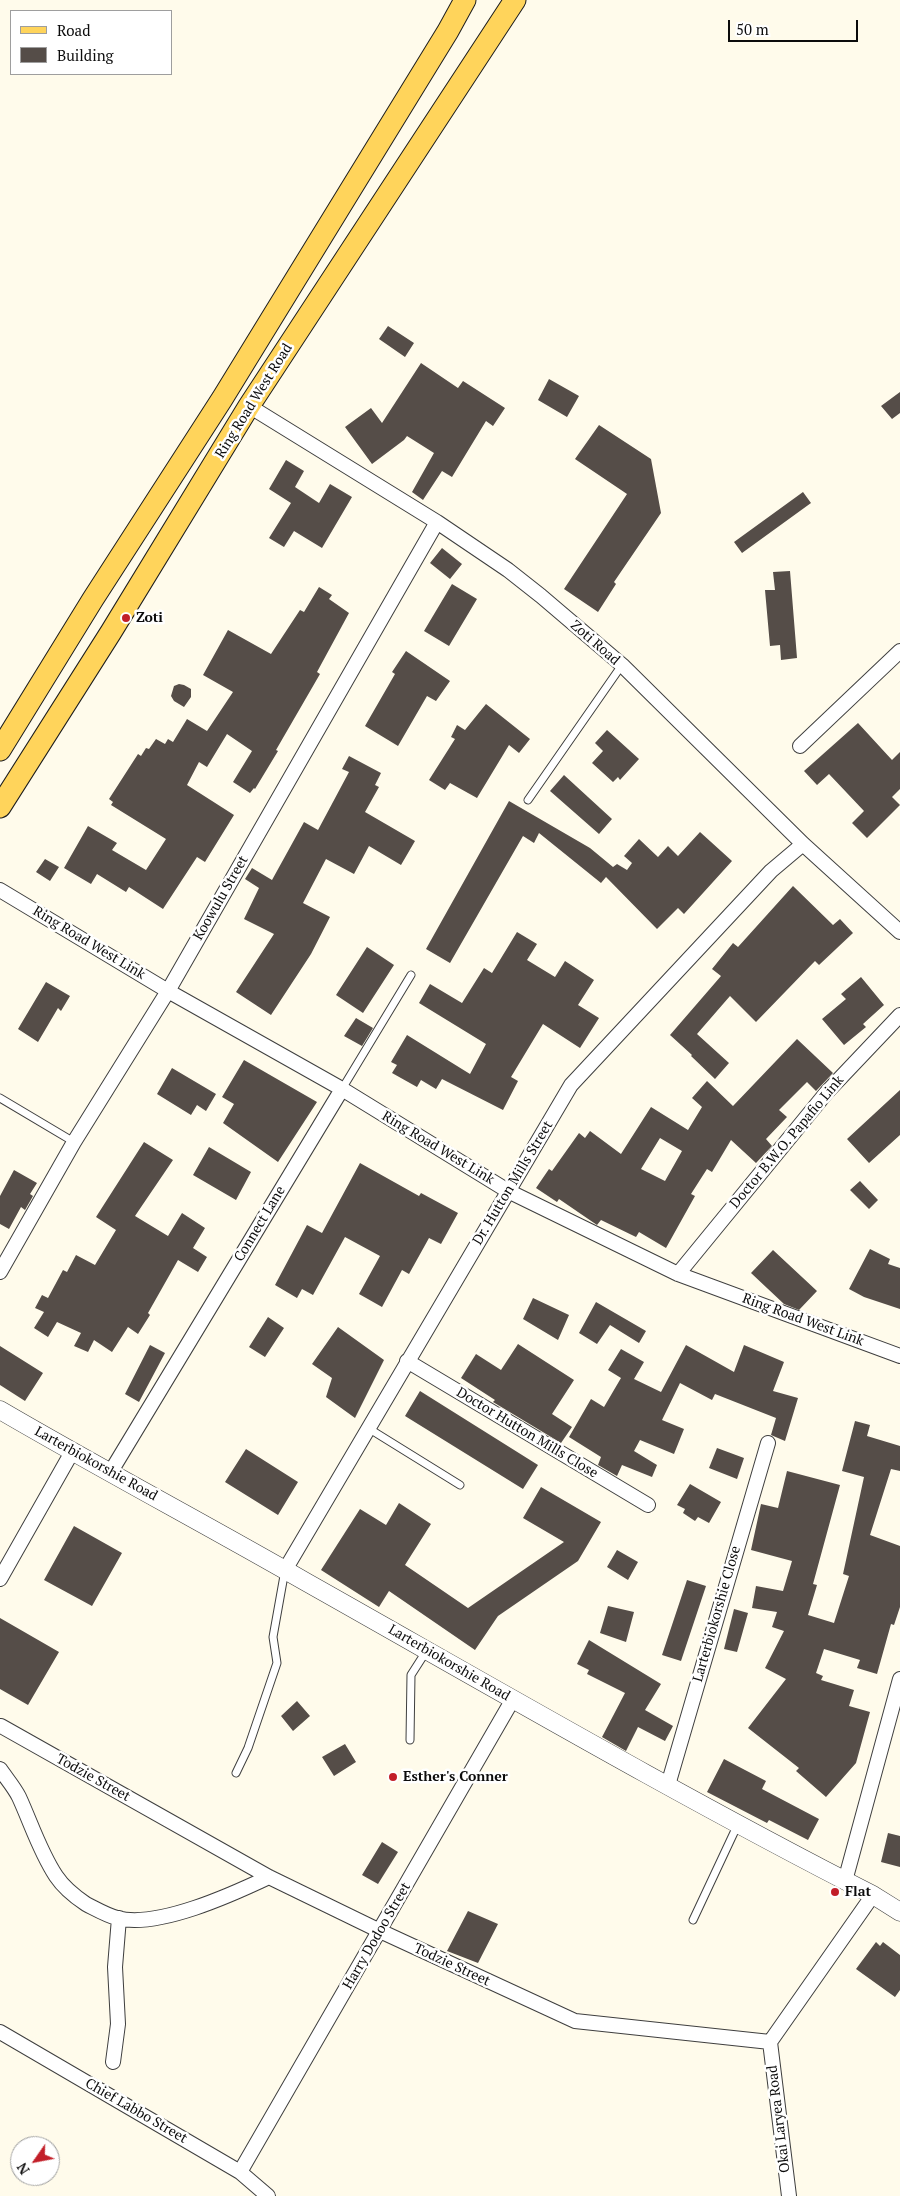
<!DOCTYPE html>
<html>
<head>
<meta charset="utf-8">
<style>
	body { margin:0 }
	#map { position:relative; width:900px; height:2196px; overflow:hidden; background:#fffbeb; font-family:"PT Serif",serif }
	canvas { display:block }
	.legend { position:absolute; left:10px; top:10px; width:162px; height:65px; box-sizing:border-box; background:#fff; border:1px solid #9e9e9e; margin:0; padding:6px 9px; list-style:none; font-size:15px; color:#0c0c0c }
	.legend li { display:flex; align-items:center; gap:10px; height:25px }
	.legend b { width:25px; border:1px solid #9e9e9e }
	.north { position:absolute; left:10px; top:2136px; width:50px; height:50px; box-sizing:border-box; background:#fff; border:1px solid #9e9e9e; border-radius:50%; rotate:237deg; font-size:14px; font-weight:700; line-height:20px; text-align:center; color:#0c0c0c }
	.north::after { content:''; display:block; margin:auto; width:18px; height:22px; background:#c21e28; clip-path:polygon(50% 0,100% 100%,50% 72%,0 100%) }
	.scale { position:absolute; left:728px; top:20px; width:130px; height:22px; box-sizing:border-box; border:2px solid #0c0c0c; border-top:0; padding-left:6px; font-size:15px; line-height:18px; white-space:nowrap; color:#0c0c0c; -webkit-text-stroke:4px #fff; paint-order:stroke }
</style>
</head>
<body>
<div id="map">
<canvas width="900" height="2196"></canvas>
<ul class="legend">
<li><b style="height:6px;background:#ffd45b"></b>Road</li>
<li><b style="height:14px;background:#554d48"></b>Building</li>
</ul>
<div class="north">N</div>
<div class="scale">50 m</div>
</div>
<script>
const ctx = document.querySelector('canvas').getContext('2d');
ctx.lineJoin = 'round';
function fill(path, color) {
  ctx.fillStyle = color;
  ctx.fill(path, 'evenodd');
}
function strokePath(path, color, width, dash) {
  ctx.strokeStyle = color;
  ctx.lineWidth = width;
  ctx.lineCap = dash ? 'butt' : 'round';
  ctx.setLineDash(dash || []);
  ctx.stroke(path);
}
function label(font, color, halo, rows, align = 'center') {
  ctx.font = font + ' "PT Serif",serif';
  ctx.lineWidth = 5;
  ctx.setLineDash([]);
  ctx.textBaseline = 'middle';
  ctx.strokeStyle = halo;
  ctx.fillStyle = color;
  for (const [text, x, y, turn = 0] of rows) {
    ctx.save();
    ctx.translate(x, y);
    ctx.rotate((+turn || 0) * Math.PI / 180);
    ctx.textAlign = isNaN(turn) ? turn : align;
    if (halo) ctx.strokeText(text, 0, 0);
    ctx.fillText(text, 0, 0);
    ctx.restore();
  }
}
fill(new Path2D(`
	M388,326L414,343L405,357L379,339Z
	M421,363L458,388L463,381L505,408L493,426L486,421L452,477L442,471L423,500L412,492L434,453L407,436L404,440L372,464L345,427L371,408L382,423Z
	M549,379L579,396L567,417L538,400Z
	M900,392V413L892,419L881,406Z
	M599,425L651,459L661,513L614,582L616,584L598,612L564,589L627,494L575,459Z
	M286,460L304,471L295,487L319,503L330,484L352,497L322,548L294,531L284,547L269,538L291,503L269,489Z
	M803,492L811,503L742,553L734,542Z
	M442,548L462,564L450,579L430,563Z
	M790,571L797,658L781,660L780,645L770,646L765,590H775L773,572Z
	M452,584L477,599L449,646L424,631Z
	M319,587L332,595L329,599L349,613L317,672L320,674L276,750L278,751L255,789L254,788L250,793L233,782L252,751L227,734L207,767L199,762L187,785L234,815L205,862L197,857L163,909L129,887L126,892L97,874L91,884L64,868L88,826L117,843L112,850L146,870L166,839L111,805L113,802L109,799L138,754L141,756L146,748L149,749L156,739L165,744L168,739L173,742L187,719L207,731L233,692L203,675L228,630L271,654L300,610L304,612Z
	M406,651L450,681L436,701L427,696L398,746L365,726L395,674L392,672Z
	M179,684L184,685L191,689V697L184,707L174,701L171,696L174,686Z
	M486,704L530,739L519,753L509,745L477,798L450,783L445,790L429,780L455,739L451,737L457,725L465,730Z
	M858,723L892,760L900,752V789L892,797L900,805L867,838L852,823L864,811L829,774L817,785L804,771Z
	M607,730L639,759L620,780L618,777L613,782L592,763L603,751L595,743Z
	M349,756L381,773L375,785L379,787L365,812L415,841L401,865L369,846L354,874L326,859L303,903L330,917L311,954L271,1015L236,992L274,934L244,919L259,888L245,879L252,868L272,880L304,822L318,830L349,772L342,769Z
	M564,775L612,819L599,834L550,791Z
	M509,801L590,848L613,867L617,864L627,870L632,863L624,856L639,839L658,857L668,846L678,856L700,832L732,861L684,914L678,908L657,929L606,877L601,883L539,833L534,843L523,836L450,963L426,949Z
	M45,859L59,867L50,881L36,872Z
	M793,886L833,925L840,919L853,933L819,965L815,961L756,1022L730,996L697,1034L729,1063L715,1079L691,1056L692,1055L670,1035L721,976L712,969L733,943L738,947Z
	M517,932L537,944L527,960L555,977L565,961L594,980L578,1005L599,1018L580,1048L543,1024L511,1077L518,1081L503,1110L442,1079L436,1089L421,1080L417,1087L392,1073L397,1065L391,1062L407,1035L470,1074L486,1044L419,1003L430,984L462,1003L484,968L492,973Z
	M367,947L394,965L363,1013L336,995Z
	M861,977L884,1005L863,1024L866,1027L844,1045L822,1019L846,999L841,994Z
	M46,982L70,996L61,1011L58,1008L38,1042L18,1029Z
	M356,1018L373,1028L362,1046L344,1036Z
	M797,1039L833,1073L816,1091L807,1082L779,1110L787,1117L766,1139L772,1146L756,1163L731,1140L712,1172L707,1169L691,1194L695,1196L666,1248L639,1232L636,1237L601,1220L597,1225L559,1199L557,1202L536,1188L549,1169L552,1171L579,1133L585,1138L590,1131L621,1154L651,1107L688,1130L702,1107L692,1098L707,1081L733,1106ZM660,1138L682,1151L665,1181L641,1169Z
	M244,1060L317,1102L278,1162L223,1123L234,1104L222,1097Z
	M172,1068L216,1094L206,1111L197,1105L191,1115L157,1094Z
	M900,1090V1135L869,1163L847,1139Z
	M144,1142L173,1160L135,1216L168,1236L182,1213L205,1228L193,1248L207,1257L198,1272L178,1260L148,1313L150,1315L138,1334L128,1327L112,1352L94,1340L88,1352L74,1346L81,1333L57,1322L48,1337L34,1328L44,1312L35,1308L42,1295L48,1298L63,1270L67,1272L76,1255L95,1265L116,1230L96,1217Z
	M209,1147L251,1172L236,1200L193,1175Z
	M360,1163L419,1196L421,1193L458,1213L441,1244L429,1238L409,1274L402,1270L382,1307L359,1294L380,1256L345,1237L313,1295L302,1289L297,1298L275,1285L307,1225L322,1233Z
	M14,1170L37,1183L30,1194L33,1196L25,1210L21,1207L9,1229L0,1224V1196Z
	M860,1181L878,1200L869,1209L850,1190Z
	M870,1249L890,1259L888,1264L900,1268V1309L864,1297L849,1289Z
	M773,1250L817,1291L799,1310L784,1304L751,1273Z
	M533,1298L569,1315L558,1340L523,1319Z
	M596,1302L646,1331L639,1343L610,1325L597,1344L579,1333Z
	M268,1317L284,1328L265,1357L249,1347Z
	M338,1327L384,1360L355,1418L326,1397L332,1378L312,1364Z
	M518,1344L574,1380L552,1414L572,1427L561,1443L493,1402L495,1400L461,1378L476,1354L501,1370Z
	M150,1345L165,1353L139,1402L125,1394Z
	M686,1345L734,1372L744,1345L784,1362L773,1391L798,1398L785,1441L771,1435L776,1418L715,1394L712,1400L680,1383L662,1420L684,1429L674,1454L640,1440L634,1451L657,1465L652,1477L622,1465L617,1476L598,1465L601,1457L569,1437L591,1399L604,1407L621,1378L608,1370L621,1349L644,1362L634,1379L661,1392Z
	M0,1346L43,1373L25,1401L0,1385Z
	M420,1391L538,1465L523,1489L405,1416Z
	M855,1421L870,1425L867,1436L900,1446V1471L891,1469L870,1535L900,1546V1607L894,1625L891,1624L877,1674L857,1668L860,1660L824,1649L816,1673L823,1676L821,1680L854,1690L849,1706L870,1712L856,1763L826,1797L796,1771L799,1768L748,1728L786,1679L765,1668L784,1631L772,1627L777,1612L752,1608L756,1586L783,1591L792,1561L751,1550L761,1504L778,1508L787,1471L840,1485L813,1584L817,1585L808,1615L834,1623L849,1576L843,1574L864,1477L842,1471Z
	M717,1448L744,1458L737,1479L709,1468Z
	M246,1449L298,1482L278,1515L225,1482Z
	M690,1484L721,1502L709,1523L698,1517L695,1521L683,1513L685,1509L677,1505Z
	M541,1487L601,1522L578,1561L498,1616L475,1650L389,1591L379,1607L321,1570L360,1509L386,1525L399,1503L431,1524L405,1565L468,1608L564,1542L523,1518Z
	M74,1526L122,1553L92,1606L44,1580Z
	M617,1550L638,1562L628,1580L607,1567Z
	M687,1580L706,1586L681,1661L662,1655Z
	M608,1606L634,1612L626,1642L600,1633Z
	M734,1609L748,1613L737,1652L724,1649Z
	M0,1618L59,1652L28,1705L0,1689Z
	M589,1640L661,1684L645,1710L673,1726L665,1741L638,1727L626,1751L602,1737L625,1693L587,1674L589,1670L577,1664Z
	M297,1701L310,1716L293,1731L281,1716Z
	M345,1744L356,1762L334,1776L322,1757Z
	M724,1759L766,1781L762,1789L819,1819L808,1840L769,1820L767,1823L707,1792Z
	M888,1833L900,1836V1867L881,1862Z
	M382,1842L398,1852L378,1884L362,1875Z
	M468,1911L498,1924L478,1963L447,1951Z
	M876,1942L880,1946L883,1942L900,1955V1990L895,1997L856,1969Z`), '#554d48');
const service = new Path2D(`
	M528,800L622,665
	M342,1089L411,975
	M0,1098L74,1142
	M368,1428L460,1485
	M410,1740L411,1675L427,1650
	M236,1773L248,1748L277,1663L273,1637L285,1570
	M693,1920L738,1824`);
const minor = new Path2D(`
	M249,406L437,522L508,570L541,596L622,665L803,844L900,932
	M800,746L900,651
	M0,890L168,991L342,1089L508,1191L678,1274L900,1356
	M0,1272L74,1142L168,991L437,522
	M678,1274L827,1092L900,1015
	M407,1361L648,1505
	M110,1473L342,1089
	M285,1570L571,1085L771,871L803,844
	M0,1579L72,1452
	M1,1726L269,1877L380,1931L575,2021L770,2042
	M0,1769C6,1778 14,1787 19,1797C31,1823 40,1852 56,1876C64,1888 74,1896 86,1904C96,1909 106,1915 117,1918C157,1929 233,1894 269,1877
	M668,1785L768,1443
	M845,1881L900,1679
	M0,2032L240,2172L268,2196
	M770,2042L873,1895
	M770,2042L789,2196
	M113,2062L118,2024L115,1967L119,1918
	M240,2172L513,1699`);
const tertiary = new Path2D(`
	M0,1410C101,1469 205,1524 306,1582C494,1688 681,1797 873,1895L900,1912`);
const primary = new Path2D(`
	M0,750L93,599L222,399L448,31L465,0
	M0,807L111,632L249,406L515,0`);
strokePath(service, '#3f3f3f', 9);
strokePath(minor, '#3f3f3f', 16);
strokePath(tertiary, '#3f3f3f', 19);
strokePath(primary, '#1d1d1d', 23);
strokePath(service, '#fff', 7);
strokePath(minor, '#fff', 14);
strokePath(tertiary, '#fff', 18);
strokePath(primary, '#ffd45b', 21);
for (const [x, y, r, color] of [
	[126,618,5,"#c21e28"],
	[393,1777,5,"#c21e28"],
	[835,1892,5,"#c21e28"]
]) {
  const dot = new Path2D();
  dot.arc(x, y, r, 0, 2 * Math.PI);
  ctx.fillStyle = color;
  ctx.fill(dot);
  strokePath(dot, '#fff', 2);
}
label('14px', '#0c0c0c', '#fff', [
	["Ring Road West Road",254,401,-58],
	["Zoti Road",595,643,41],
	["Koowulu Street",221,898,-60],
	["Ring Road West Link",89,943,31],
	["Doctor B.W.O. Papafio Link",787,1142,-50],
	["Ring Road West Link",438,1148,31],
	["Dr. Hutton Mills Street",513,1183,-59],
	["Connect Lane",260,1224,-59],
	["Ring Road West Link",803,1320,20],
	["Doctor Hutton Mills Close",527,1433,31],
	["Larterbiokorshie Road",96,1464,29],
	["Larterbiokorshie Close",717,1614,-74],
	["Larterbiokorshie Road",449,1663,30],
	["Todzie Street",93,1778,29],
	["Harry Dodoo Street",377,1936,-60],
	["Todzie Street",452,1965,25],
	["Chief Labbo Street",136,2111,30],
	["Okai Laryea Road",779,2119,-97]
]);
label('bold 14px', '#0c0c0c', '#fff', [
	["Zoti",136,618],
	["Esther's Conner",403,1777],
	["Flat",845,1892]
], 'left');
</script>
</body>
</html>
